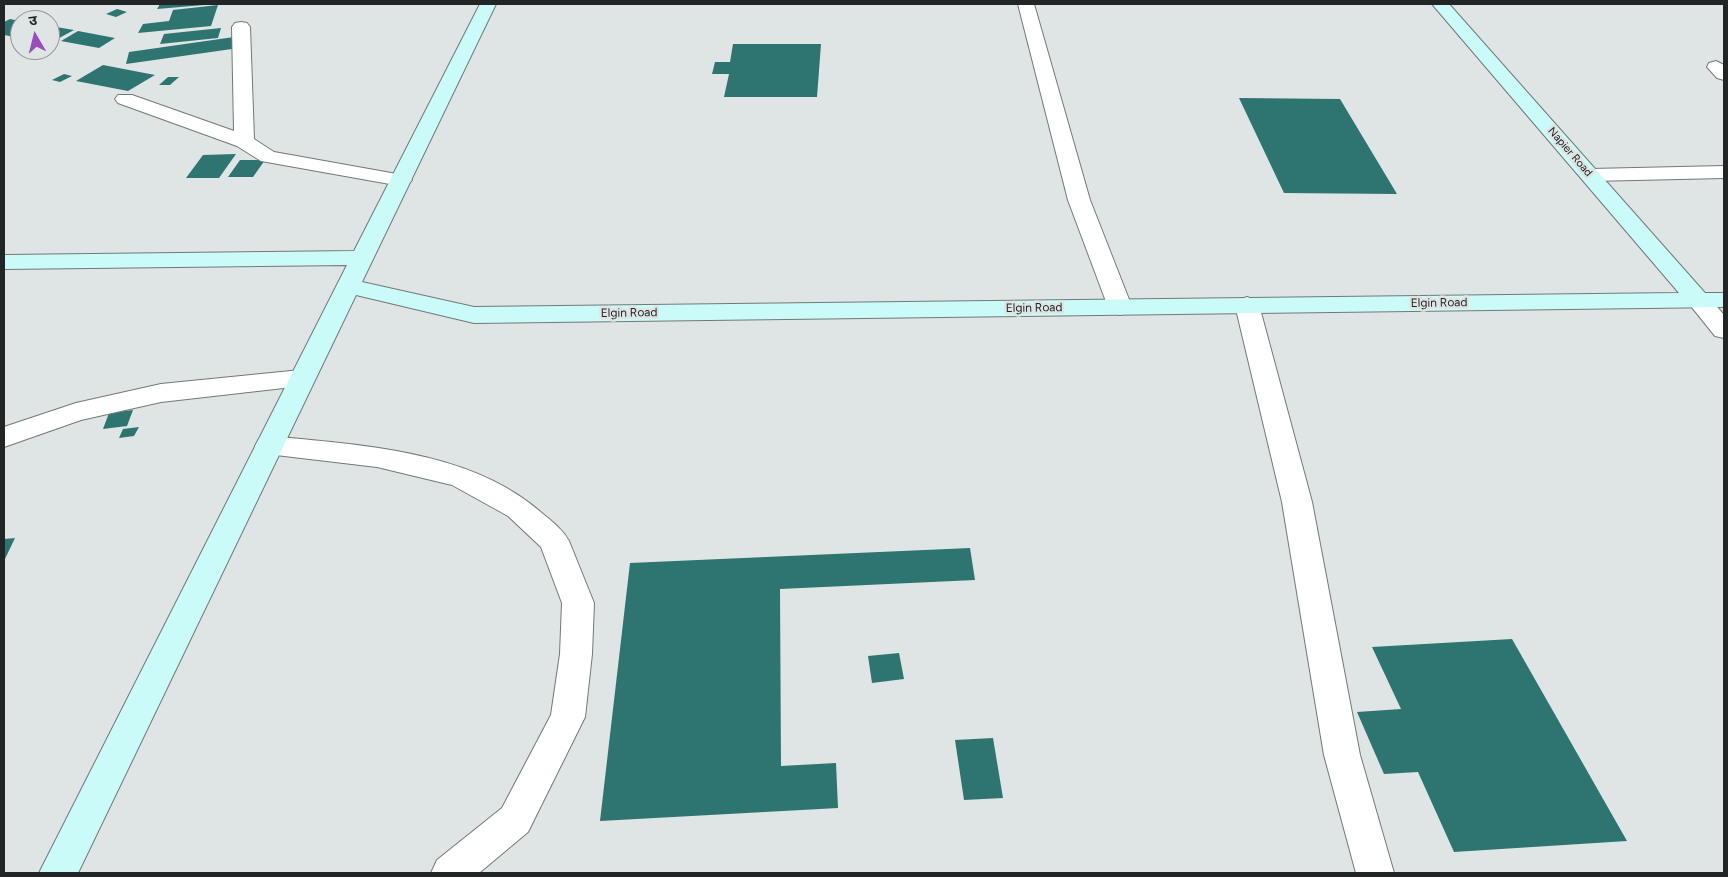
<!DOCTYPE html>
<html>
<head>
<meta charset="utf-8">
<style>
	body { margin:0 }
	#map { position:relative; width:1728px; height:877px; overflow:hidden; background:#dee5e4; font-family:Figtree,"Noto Sans Devanagari",sans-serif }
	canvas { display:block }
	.frame { position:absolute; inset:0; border:5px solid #222525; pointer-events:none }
	.north { position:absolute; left:10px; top:10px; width:50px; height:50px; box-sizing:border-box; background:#dee5e4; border:1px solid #939898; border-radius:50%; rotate:352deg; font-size:14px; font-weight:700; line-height:20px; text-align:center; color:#222525 }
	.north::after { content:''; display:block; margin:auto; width:18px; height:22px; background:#9d4cbb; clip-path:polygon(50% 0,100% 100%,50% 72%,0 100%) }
</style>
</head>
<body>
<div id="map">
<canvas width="1728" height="877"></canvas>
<div class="frame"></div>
<div class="north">उ</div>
</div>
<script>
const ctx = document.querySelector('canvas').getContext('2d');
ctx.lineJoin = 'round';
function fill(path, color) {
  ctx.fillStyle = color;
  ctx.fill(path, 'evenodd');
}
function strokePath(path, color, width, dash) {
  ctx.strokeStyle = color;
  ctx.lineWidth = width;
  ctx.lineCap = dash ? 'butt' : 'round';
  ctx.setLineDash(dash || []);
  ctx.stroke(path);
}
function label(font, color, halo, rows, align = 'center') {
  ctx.font = font + ' Figtree,sans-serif';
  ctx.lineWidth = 5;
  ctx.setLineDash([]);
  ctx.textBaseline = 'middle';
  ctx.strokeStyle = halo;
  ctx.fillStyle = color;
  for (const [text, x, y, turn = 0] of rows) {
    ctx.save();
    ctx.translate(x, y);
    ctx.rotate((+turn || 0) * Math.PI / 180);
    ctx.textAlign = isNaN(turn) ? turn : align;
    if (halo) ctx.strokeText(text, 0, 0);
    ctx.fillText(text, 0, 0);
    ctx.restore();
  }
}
fill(new Path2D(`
	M160,4H204V5L157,9Z
	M218,5L211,26L138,33L143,24L169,21L173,10Z
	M117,9L127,12L116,17L106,14Z
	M10,19L20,21V38L4,35V22Z
	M50,26L74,30L50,43Z
	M221,28L218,38L160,44L164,34Z
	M78,31L115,38L99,48L61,41Z
	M234,37L232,49L126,64L129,52Z
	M733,44H821L817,97H724L729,74H712L715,62H730Z
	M103,65L155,75L128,91L76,81Z
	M64,74L72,76L60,82L52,80Z
	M168,77H179L170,85H159Z
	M1239,98L1340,99L1397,194L1284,193Z
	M236,154L219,178H186L203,155Z
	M240,160H265L253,177H228Z
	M133,410L127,426L103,429L109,413Z
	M139,427L134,436L119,438L123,429Z
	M15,538L4,561V539Z
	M970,548L975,580L780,589L781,766L836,763L838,808L600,821L630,563Z
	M1512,639L1627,841L1454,852L1418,772L1384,774L1357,712L1401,709L1372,647Z
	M899,653L904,679L872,683L868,656Z
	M993,738L1003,798L964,800L955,740Z`), '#2e7470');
const street = new Path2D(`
	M1018,4H1034L1090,200L1132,307L1129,312L1120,315L1111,312L1108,307L1068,200Z
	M241,22L247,23L250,27L254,139L274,152L408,176L412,180L408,184L401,186L261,161L237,146L118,103L115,99L118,95H132L234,131L232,27L235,23Z
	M1716,61L1724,65V80L1717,78L1707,67L1709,63Z
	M1724,166V178L1591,181L1584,179L1580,175L1584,171L1591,169Z
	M1698,293L1707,295L1724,315V338L1715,336L1686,300L1689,295Z
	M1247,297L1256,300L1259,305L1312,502L1360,755L1394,873H1356L1324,755L1282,502L1235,305L1238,300Z
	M301,370L310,373L314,379L310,385L161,402L81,420L4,447V427L76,403L161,384Z
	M269,436C360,445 472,450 543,514C553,522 563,530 569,541L594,603L592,654L585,717L528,832L479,873H431L437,860L502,808L551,715L560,654L562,603L541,547L508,516L452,485L377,467L259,453L255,446L259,439Z`);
const secondary = new Path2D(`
	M480,4H496L362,282L474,307L1679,293L1432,4H1449L1705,293H1724V307L474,323L356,295L78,873H39L347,265L4,269V255L354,251Z`);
strokePath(street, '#727978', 2);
strokePath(secondary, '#727978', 2);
fill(street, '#fff');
fill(secondary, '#cafbf8');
label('11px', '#222525', '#dee5e4', [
	["Napier Road",1570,152,49]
]);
label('12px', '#222525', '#dee5e4', [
	["Elgin Road",1439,303,-1],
	["Elgin Road",1034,308,-1],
	["Elgin Road",629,313,-1]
]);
</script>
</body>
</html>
